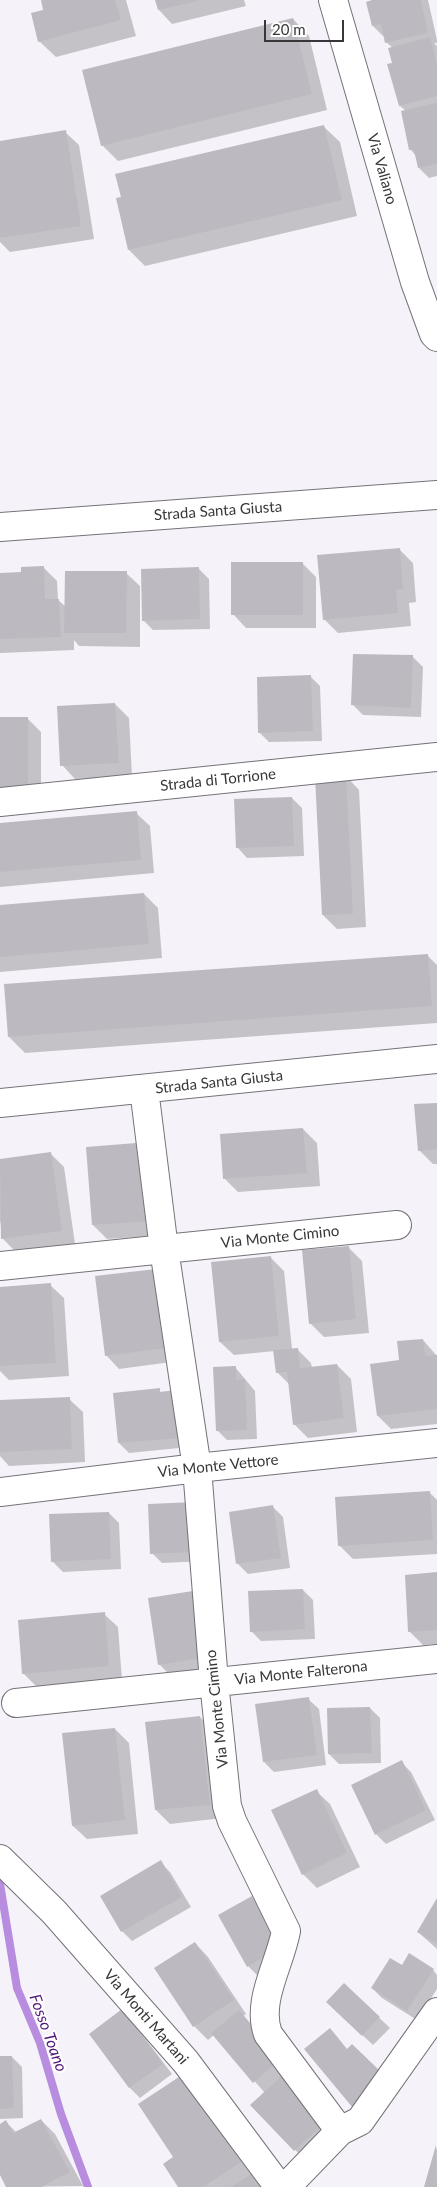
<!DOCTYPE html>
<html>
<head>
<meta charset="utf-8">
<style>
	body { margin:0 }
	#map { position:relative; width:437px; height:2187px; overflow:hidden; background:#f6f2f9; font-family:Lato,sans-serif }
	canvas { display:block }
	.scale { position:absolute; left:264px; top:20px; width:80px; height:22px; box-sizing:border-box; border:2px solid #373638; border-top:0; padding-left:6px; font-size:15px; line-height:18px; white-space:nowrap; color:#373638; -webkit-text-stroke:4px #fff; paint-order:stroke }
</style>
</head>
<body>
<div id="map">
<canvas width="437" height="2187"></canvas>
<div class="scale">20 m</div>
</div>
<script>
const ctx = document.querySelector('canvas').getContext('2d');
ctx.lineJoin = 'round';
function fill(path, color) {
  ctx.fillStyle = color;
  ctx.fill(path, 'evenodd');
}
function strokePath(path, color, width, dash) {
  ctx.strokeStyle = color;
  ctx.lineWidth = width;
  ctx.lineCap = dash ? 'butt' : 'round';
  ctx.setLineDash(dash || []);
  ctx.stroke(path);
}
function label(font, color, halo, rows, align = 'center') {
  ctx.font = font + ' Lato,sans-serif';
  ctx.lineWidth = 4;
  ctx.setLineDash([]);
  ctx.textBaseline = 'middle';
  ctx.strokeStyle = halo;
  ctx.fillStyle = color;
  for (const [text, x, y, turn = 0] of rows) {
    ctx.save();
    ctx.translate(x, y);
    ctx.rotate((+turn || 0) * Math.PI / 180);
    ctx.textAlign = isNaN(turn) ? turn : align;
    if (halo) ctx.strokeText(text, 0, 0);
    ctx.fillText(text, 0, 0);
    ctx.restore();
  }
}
fill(new Path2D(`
	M42,0H126L136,36L56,57L39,41L45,11Z
	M156,0H244L246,6L172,24L159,10Z
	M375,0H428L437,40V43H434L437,46V176L429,178L419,168L416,156L411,150L406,111L400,106L389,65L394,64L393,48L386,42L385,35L383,36L373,26L367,2Z
	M293,19L309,36L327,110L118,161L102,145Z
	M323,126L340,142L357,216L145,266L129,250L117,199Z
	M65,132L79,145L94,239L10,252L0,242V142Z
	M399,549L413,563L416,602L409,603L411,626L338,633L324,619Z
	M302,563L316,577V628H246L233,614Z
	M43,567L57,581L58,600L66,607L126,573L140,586V647L79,646L74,640V650L0,653V574L22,573Z
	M199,569L209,579L210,629L153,630L143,620Z
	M413,657L423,667L421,717L363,715L353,705Z
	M310,676L320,686L322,741L269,742L259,732Z
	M115,704L129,718L132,776L75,779L62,765Z
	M0,719H28L41,732V803L0,802Z
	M346,776L359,790L366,927L337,929L323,915Z
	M292,798L302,808L304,856L247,858L237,847Z
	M136,813L150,826L154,873L0,887V825Z
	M144,894L158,908L162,958L0,972V906Z
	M427,955L437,965V1023L25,1053L9,1037Z
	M437,1104V1164H433L419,1150Z
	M303,1129L317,1143L320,1186L238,1192L224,1178Z
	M88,1148L167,1235L107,1239L93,1225Z
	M51,1154L64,1167L75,1244L16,1252L3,1239L0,1220V1160Z
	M348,1247L362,1261L369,1333L324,1337L310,1323Z
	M270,1257L284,1271L292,1349H297L311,1363L312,1368L337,1365L351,1379L357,1432L308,1438L294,1424L290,1385L277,1372L275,1351L234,1355L220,1342Z
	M96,1277L179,1361L119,1369L106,1355Z
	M50,1285L64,1298L69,1376L9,1380L0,1371V1288Z
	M423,1340L437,1356V1424L391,1429L378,1416L401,1362Z
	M235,1367L255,1391L257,1439L227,1440L217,1430Z
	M159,1389L189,1447L129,1453L119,1443Z
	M69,1399L83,1412L85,1462L9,1466L0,1456V1402Z
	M429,1492L437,1500V1554L353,1559L339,1545Z
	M150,1505L206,1561L162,1563L152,1553Z
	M273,1507L283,1517L290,1568L248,1574L238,1564Z
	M109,1513L119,1523L121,1569L63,1572L53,1562Z
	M437,1574V1644L423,1645L409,1631Z
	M303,1590L313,1600L315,1639L261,1641L251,1631Z
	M149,1599L212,1668L169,1674L159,1664Z
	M104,1614L118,1627L122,1680L37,1687L23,1673Z
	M308,1699L319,1709L326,1765L274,1772L264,1762Z
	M370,1708L380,1718L381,1763L339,1764L329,1754Z
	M200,1717L214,1731L223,1818L170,1824L156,1810Z
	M115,1729L129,1743L138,1834L87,1839L73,1826Z
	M401,1762L411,1772L435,1820L386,1844L376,1834Z
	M316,1791L330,1804L360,1867L317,1888L303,1874Z
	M160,1862L170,1872L191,1907L132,1941L122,1931Z
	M252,1898L262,1908L281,1963L258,1976L248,1966Z
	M437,1900V1949L418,1932Z
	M195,1943L208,1957L246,2014L243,2016L337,2130L305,2160L252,2105L265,2093L214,2035L208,2040L194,2026Z
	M402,1967L433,1970L437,1975V1989L417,2020L382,1998L372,1988Z
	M344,1984L390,2028L373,2045L338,2012Z
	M122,2011L132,2021L172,2074L140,2098L130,2088L90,2034Z
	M0,2057H12L22,2067L23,2118L0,2119Z
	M185,2074L267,2187H180L175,2158Z
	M41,2120L55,2134L83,2186L8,2187L0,2172V2125L6,2122L17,2133Z
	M437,2147V2187H426Z`), '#0003');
strokePath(new Path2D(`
	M0,1884L17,1988L40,2043L61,2114L88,2187`), '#b88cde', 8);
fill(new Path2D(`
	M41,0H115L121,20L38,42L31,13L43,10Z
	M155,0H197L198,1L158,10Z
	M372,0H421L428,33L385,43L381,24L372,26L366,2Z
	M293,18L312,94L101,146L82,70Z
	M430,37L437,64V96L399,106L387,64L392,63L388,48Z
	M437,103V164L418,168L414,150H409L401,111Z
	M324,125L342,200L128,250L116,198L121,197L115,174Z
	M66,130L81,226L0,238V141Z
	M400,548L403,589H396L398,613L323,620L317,555Z
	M231,562H303V615H231Z
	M44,566L45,599H59L61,637L0,639V573L21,572V567Z
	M199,567L200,619L142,621L141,569Z
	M65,571H127L126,633H64Z
	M353,654L413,655L411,708L351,705Z
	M311,675L313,731L258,733L257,677Z
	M115,703L119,763L60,766L57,706Z
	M0,717H28V790L0,789Z
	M346,775L353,914L322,915L315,777Z
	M292,797L294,846L236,848L234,799Z
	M137,811L141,860L0,872V823Z
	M144,893L149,944L0,957V905Z
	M428,954L432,1006L8,1037L4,984Z
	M437,1103V1149L418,1151L414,1104Z
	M303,1128L307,1173L223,1179L220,1134Z
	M149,1142L154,1221L92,1225L86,1147Z
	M51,1152L62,1231L1,1239L0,1159Z
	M349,1246L356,1319L309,1324L302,1250Z
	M271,1256L279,1336L219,1342L211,1262Z
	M156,1269L166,1348L105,1356L95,1276Z
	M51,1283L56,1363L0,1366V1287Z
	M423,1339L425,1356L437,1355V1409L377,1416L370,1364L399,1360L397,1341Z
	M298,1348L300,1368L337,1364L344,1418L293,1425L287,1372L276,1373L273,1350Z
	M236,1366V1380L245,1379L247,1430L216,1431L213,1367Z
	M160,1388V1392L175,1390L180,1438L118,1443L113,1393Z
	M70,1397L72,1449L0,1452V1400Z
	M430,1491L433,1540L338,1546L335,1497Z
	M195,1502L197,1552L150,1554L148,1504Z
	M273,1505L281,1558L236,1564L229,1512Z
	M109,1512L111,1559L51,1562L49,1514Z
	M437,1572V1630L408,1632L405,1575Z
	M303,1589L305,1629L250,1632L248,1591Z
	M193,1591L203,1658L158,1665L148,1598Z
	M105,1612L109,1666L22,1674L18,1620Z
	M309,1697L317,1755L263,1762L255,1704Z
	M370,1707L372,1753L328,1754L327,1708Z
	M200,1716L210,1805L155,1810L145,1722Z
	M115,1728L125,1820L72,1826L62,1733Z
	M402,1760L426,1810L375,1835L351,1785Z
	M317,1789L347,1853L302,1875L271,1810Z
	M161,1860L182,1897L121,1932L100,1896Z
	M252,1896L274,1936L271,1953L247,1967L218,1915Z
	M437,1898V1944L417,1932Z
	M195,1942L234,2000L193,2027L154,1968Z
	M409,1953L434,1969L407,2011L371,1988L390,1958L402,1965Z
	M344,1983L380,2017L362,2036L326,2002Z
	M122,2009L163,2064L129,2088L89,2034Z
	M239,2010L281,2059L253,2083L211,2033Z
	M330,2028L347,2049L352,2044L379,2070L353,2108L304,2049Z
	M0,2056H12L14,2108L0,2109Z
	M185,2073L243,2161L203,2187H178L163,2164L173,2157L138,2104Z
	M285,2073L328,2120L294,2151L250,2105Z
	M41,2119L70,2172L42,2187H6L0,2175V2124L6,2120L13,2133Z
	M436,2145L437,2187H424Z
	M254,2172L264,2187H231Z`), '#bcb9c0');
const minor = new Path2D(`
	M333,0L415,282L434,334L437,337
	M0,527L437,495
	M0,802L437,757
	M144,1089L164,1249L197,1468L214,1682L227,1806L232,1821L286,1931C280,1964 256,2001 268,2034L340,2131
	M0,1103L437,1059
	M0,1266L397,1225
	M0,1492L197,1468L437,1443
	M16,1703L437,1659
	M0,1859L54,1912L186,2062L279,2187
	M286,2187L340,2131L360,2121L437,2012`);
strokePath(minor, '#757278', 30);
strokePath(minor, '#fff', 28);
label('15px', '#373638', '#fff', [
	["Via Valiano",382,169,74],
	["Strada Santa Giusta",218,511,-4],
	["Strada di Torrione",218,780,-6],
	["Strada Santa Giusta",219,1082,-6],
	["Via Monte Cimino",280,1237,-6],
	["Via Monte Vettore",218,1466,-6],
	["Via Monte Falterona",301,1673,-6],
	["Via Monte Cimino",217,1709,-96],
	["Via Monti Martani",146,2017,49]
]);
label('italic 16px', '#521578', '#fff', [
	["Fosso Toano",48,2033,70]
]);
</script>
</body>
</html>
